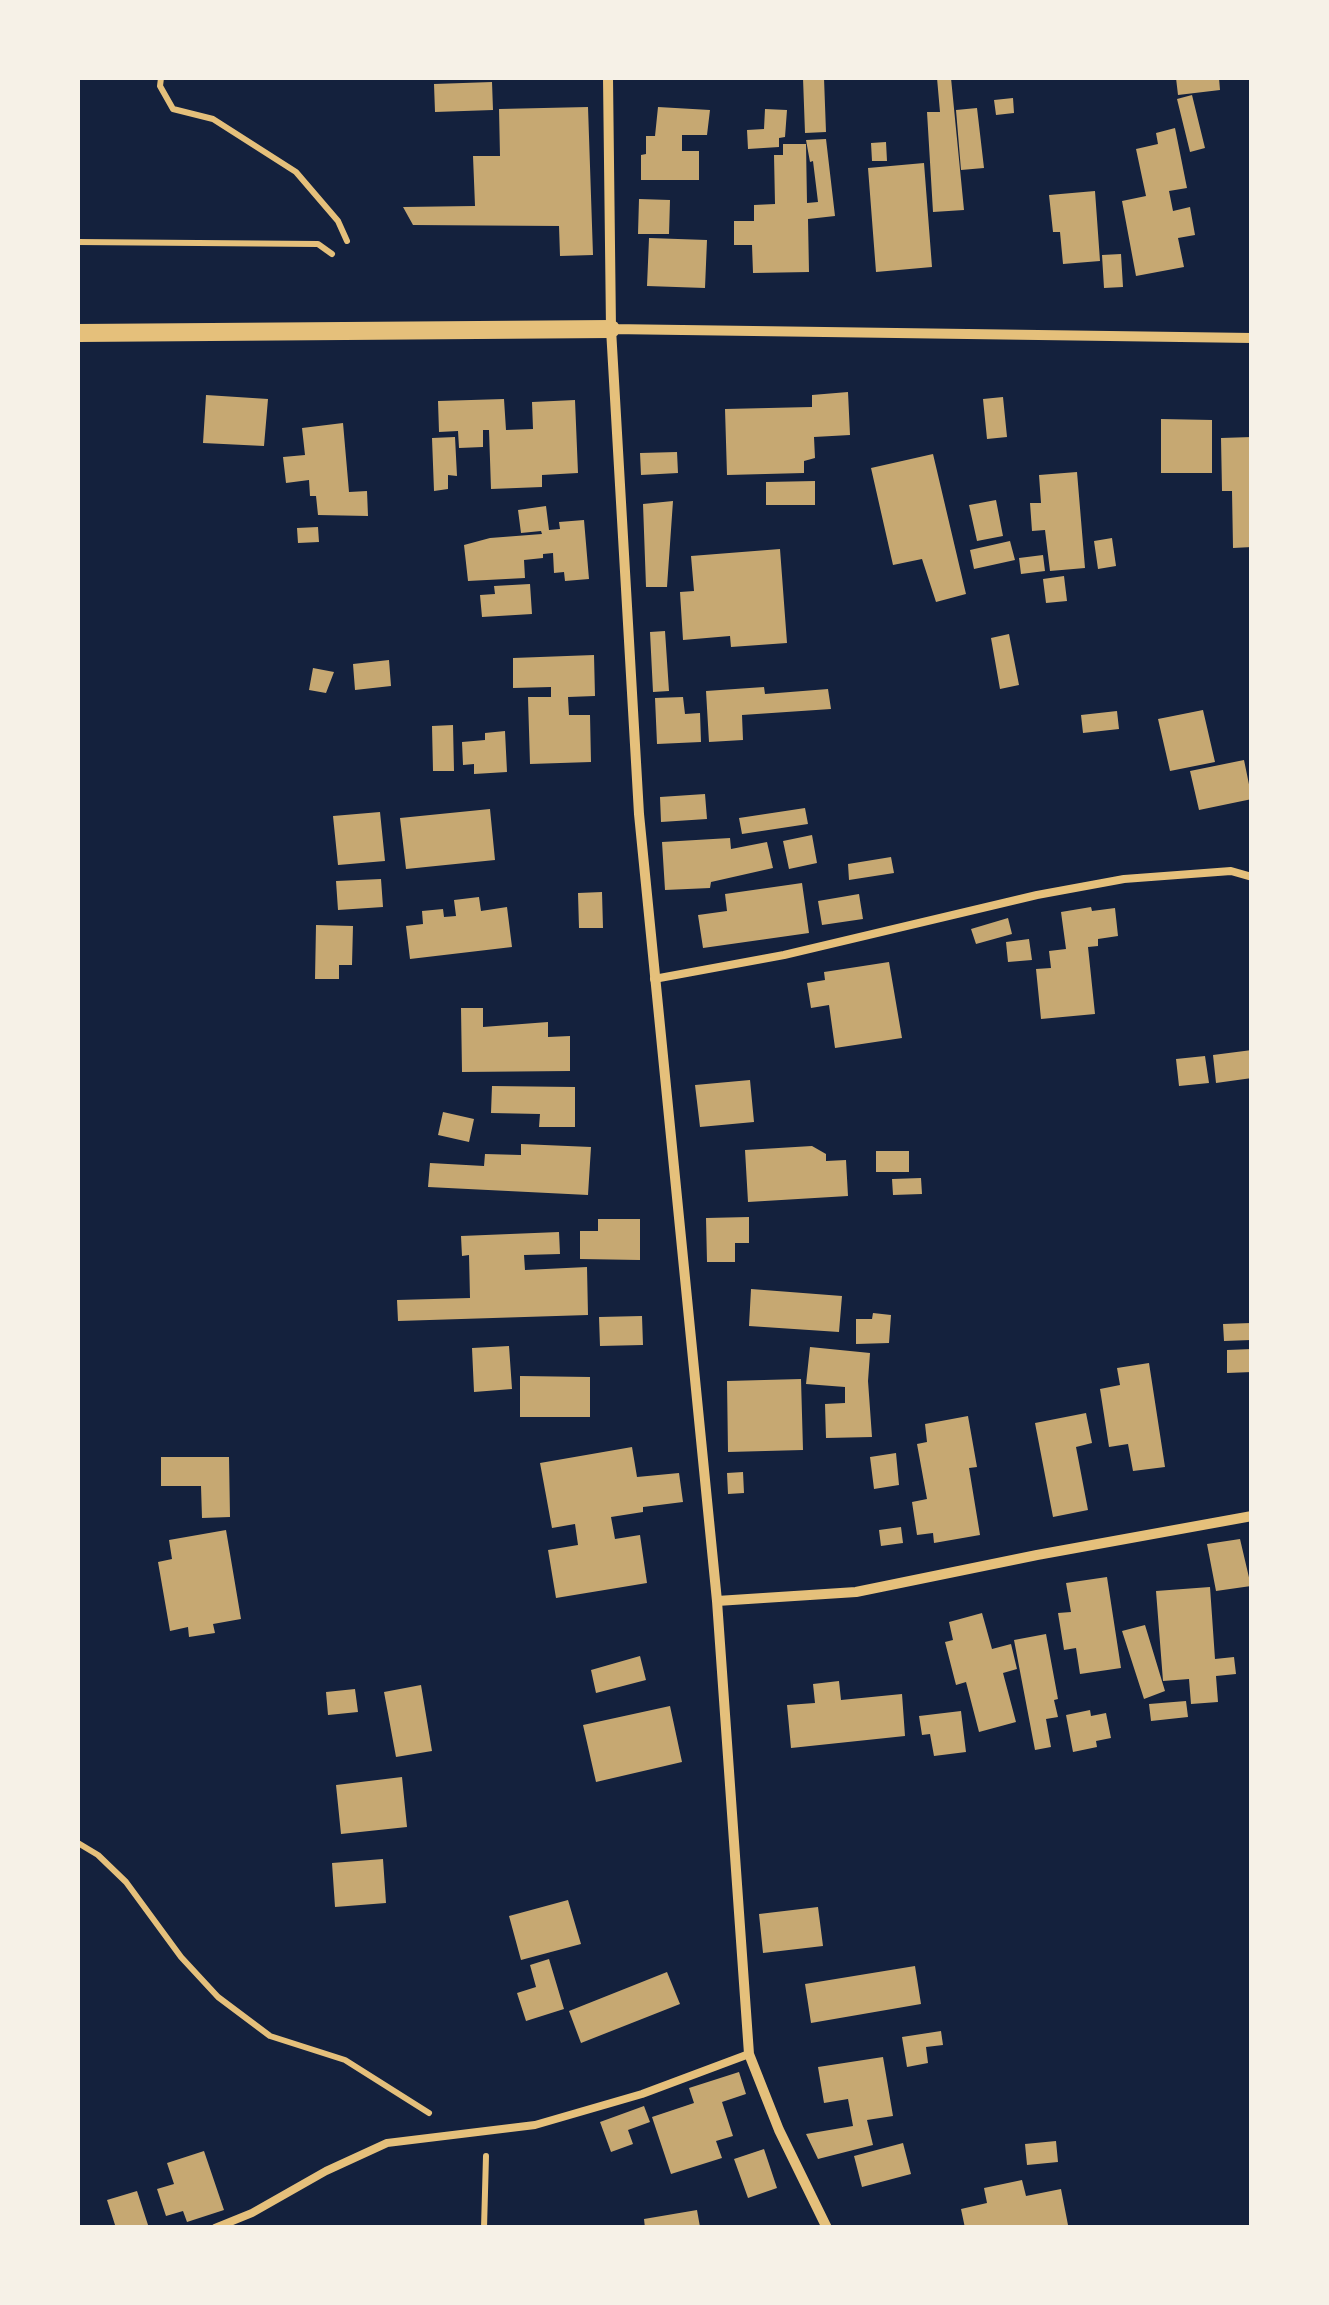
<!DOCTYPE html>
<html>
<head>
<meta charset="utf-8">
<style>
	body { margin:0 }
	#map { position:relative; width:1329px; height:2305px; overflow:hidden; background:#14213d; font-family:Roboto,sans-serif }
	canvas { display:block }
	.frame { position:absolute; inset:0; border:80px solid #f6f1e7; pointer-events:none }
</style>
</head>
<body>
<div id="map">
<canvas width="1329" height="2305"></canvas>
<div class="frame"></div>
</div>
<script>
const ctx = document.querySelector('canvas').getContext('2d');
ctx.lineJoin = 'round';
function fill(path, color) {
  ctx.fillStyle = color;
  ctx.fill(path, 'evenodd');
}
function strokePath(path, color, width, dash) {
  ctx.strokeStyle = color;
  ctx.lineWidth = width;
  ctx.lineCap = dash ? 'butt' : 'round';
  ctx.setLineDash(dash || []);
  ctx.stroke(path);
}
fill(new Path2D(`
	M803,78H824L826,132L805,133Z
	M937,78H951L964,210L933,212L927,112H940Z
	M1176,78H1219L1220,90L1178,95Z
	M492,82L493,110L435,112L434,84Z
	M1192,95L1205,148L1190,152L1177,99Z
	M1013,98L1014,113L996,115L994,100Z
	M588,107L593,255L560,256L559,226L413,225L403,207L475,206L473,156H500L499,109Z
	M658,107L710,110L707,135H682V151H699V180H641V155L646,154V136H655Z
	M977,108L984,168L961,170L956,110Z
	M765,109L787,110L785,137L779,138V147L748,149L747,130L764,129Z
	M1175,128L1187,188L1169,191L1173,211L1190,207L1195,235L1178,238L1184,267L1136,276L1122,201L1146,196L1136,149L1158,144L1156,133Z
	M826,139L835,216L808,219L809,272L753,273L752,245H734V221H754V205L775,204L774,155H783V144H806L807,203L818,202L813,161L810,162L806,140Z
	M886,142L887,161H872L871,143Z
	M924,163L932,267L876,272L868,168Z
	M1095,191L1100,261L1063,264L1060,232H1053L1049,195Z
	M639,199L670,200L669,234H638Z
	M649,238L707,240L705,288L647,286Z
	M1121,254L1123,287L1104,288L1102,255Z
	M848,392L850,435L814,437L815,458L804,461V473L727,475L725,409L812,407V395Z
	M206,395L268,399L264,446L203,443Z
	M1003,397L1007,437L987,439L983,399Z
	M504,399L506,430L533,429L532,402L575,400L578,473L542,475V487L491,489L489,430H483V447L459,448L458,431L439,432L438,401Z
	M1161,419L1212,420V473H1161Z
	M343,423L349,492L367,491L368,516L318,515L316,496H310L309,480L286,483L283,457L305,455L302,428Z
	M455,437L457,476L448,475V489L434,491L432,438Z
	M1252,437V547L1233,548L1232,491H1222L1221,438Z
	M677,452L678,473L641,475L640,453Z
	M933,454L966,594L936,602L922,559L893,565L871,468Z
	M1077,472L1085,568L1050,571L1045,530L1032,531L1030,503H1041L1039,475Z
	M815,481V505H766V482Z
	M996,500L1003,536L977,541L969,505Z
	M673,501L667,587H646L643,504Z
	M546,506L549,530L560,529L559,522L584,520L589,579L565,581L564,572L554,573L553,553L543,554V558L524,560L525,578L468,581L464,545L490,538L542,534L541,531L521,533L518,510Z
	M318,527L319,542L298,543L297,528Z
	M1112,538L1116,566L1098,569L1094,541Z
	M1010,541L1015,560L974,569L970,550Z
	M780,549L787,643L731,647L730,636L683,640L680,592L694,591L691,556Z
	M1043,555L1045,571L1021,574L1019,558Z
	M1064,576L1067,601L1046,603L1043,579Z
	M530,584L532,614L482,617L480,595L495,594L494,586Z
	M665,631L669,691L653,692L650,632Z
	M1009,634L1019,685L1000,689L991,638Z
	M594,655L595,696L568,697L569,715H590L591,762L530,764L528,697H551V687L513,688V658Z
	M389,660L391,686L355,690L353,664Z
	M313,668L334,672L326,693L309,690Z
	M764,687L765,694L828,689L831,709L742,715L743,740L709,742L706,691Z
	M683,697L685,714L700,713L701,742L657,744L655,698Z
	M1203,710L1215,762L1170,771L1158,719Z
	M1117,711L1119,729L1083,733L1081,715Z
	M453,725L454,771H433L432,726Z
	M505,731L507,772L474,774V764L463,765L462,742L485,740V733Z
	M1244,760L1252,799L1199,810L1190,771Z
	M705,794L707,819L661,822L660,797Z
	M805,808L808,824L742,834L739,818Z
	M490,809L495,860L406,869L400,818Z
	M380,812L385,861L338,865L333,816Z
	M812,835L817,863L789,869L783,841Z
	M730,838L731,849L767,842L773,868L711,882L710,888L665,890L662,842Z
	M891,857L894,873L849,880L848,864Z
	M381,879L383,907L338,910L336,881Z
	M802,883L809,933L703,948L698,915L727,911L725,894Z
	M602,892L603,928H579L578,893Z
	M859,894L863,919L822,925L818,901Z
	M479,897L481,911L507,907L512,947L410,959L406,926L423,924L422,911L443,909L444,917L456,916L454,900Z
	M1091,907L1092,911L1115,908L1118,936L1098,939V946L1088,947L1095,1014L1041,1019L1036,969L1051,968L1049,951L1066,949L1061,912Z
	M1008,918L1012,934L976,944L971,929Z
	M316,925L353,926L352,965H339V979H315Z
	M1029,939L1032,960L1008,962L1006,942Z
	M889,962L902,1038L835,1048L829,1005L811,1008L807,983L825,980L824,972Z
	M461,1008H483V1027L548,1022V1037L570,1036V1071L462,1072Z
	M1252,1050V1078L1216,1083L1213,1055Z
	M1205,1056L1209,1083L1179,1086L1176,1059Z
	M750,1080L754,1122L700,1127L695,1085Z
	M492,1086L575,1087V1127H539L540,1114L491,1113Z
	M443,1112L474,1119L469,1142L438,1135Z
	M521,1144L591,1147L588,1195L428,1187L430,1163L484,1166L485,1154L521,1155Z
	M812,1146L826,1154V1161L846,1160L848,1196L748,1202L745,1150Z
	M876,1151H909V1172H876Z
	M921,1178L922,1194L893,1195L892,1179Z
	M749,1217V1243H735V1262H707L706,1218Z
	M598,1219H640V1260L580,1259V1231H598Z
	M559,1232L560,1254L524,1255L525,1270L587,1267L588,1315L398,1321L397,1300L470,1298L469,1255L462,1256L461,1236Z
	M751,1289L842,1296L839,1332L749,1326Z
	M873,1313L891,1315L889,1343L856,1344V1319H872Z
	M642,1316L643,1345L600,1346L599,1317Z
	M1251,1323V1340L1224,1341L1223,1324Z
	M509,1346L512,1389L474,1392L472,1348Z
	M810,1347L870,1353L868,1381L872,1437L826,1438L825,1404L845,1403V1387L806,1384Z
	M1252,1349V1372L1227,1373V1350Z
	M1149,1363L1165,1467L1133,1471L1128,1444L1109,1447L1100,1389L1120,1385L1117,1368Z
	M520,1376L590,1377V1417H520Z
	M801,1379L803,1450L728,1452L727,1381Z
	M1086,1413L1092,1443L1076,1447L1088,1510L1053,1517L1035,1423Z
	M968,1416L977,1467L969,1468L980,1535L934,1543L933,1533L917,1535L912,1502L927,1499L917,1444L927,1442L925,1424Z
	M632,1447L637,1477L679,1473L683,1502L643,1507V1512L611,1517L615,1539L640,1535L647,1583L556,1598L548,1550L578,1545L575,1524L552,1528L540,1463Z
	M896,1453L899,1485L874,1489L870,1457Z
	M161,1457H229L230,1517L202,1518L201,1486H161Z
	M743,1472L744,1493L728,1494L727,1473Z
	M901,1527L903,1543L881,1546L879,1530Z
	M226,1530L241,1619L213,1624L215,1633L189,1637L188,1627L170,1631L158,1562L172,1559L169,1540Z
	M1240,1539L1251,1586L1216,1591L1207,1544Z
	M1107,1577L1121,1668L1080,1674L1076,1648L1064,1650L1058,1613L1071,1612L1066,1583Z
	M1210,1587L1215,1659L1234,1657L1236,1674L1216,1676L1218,1702L1191,1704L1189,1679L1163,1681L1156,1591Z
	M982,1613L992,1649L1011,1644L1017,1669L1003,1673L1016,1722L979,1732L966,1682L956,1685L945,1642L953,1640L949,1622Z
	M1145,1625L1165,1691L1144,1699L1122,1631Z
	M1046,1634L1058,1699L1054,1700L1058,1717L1046,1719L1051,1747L1035,1750L1014,1640Z
	M640,1656L646,1680L596,1693L591,1670Z
	M839,1681L841,1700L902,1694L905,1736L791,1748L787,1705L815,1703L813,1684Z
	M421,1685L432,1751L396,1757L384,1692Z
	M355,1689L358,1712L328,1715L326,1692Z
	M1186,1701L1188,1717L1151,1721L1149,1704Z
	M670,1706L682,1762L596,1782L583,1725Z
	M1090,1710L1091,1716L1106,1713L1111,1738L1096,1741L1097,1747L1073,1752L1066,1715Z
	M961,1711L966,1752L934,1756L930,1734L922,1735L919,1716Z
	M402,1777L407,1827L341,1834L336,1785Z
	M383,1859L386,1903L335,1907L332,1863Z
	M568,1900L581,1944L521,1960L509,1916Z
	M818,1907L823,1946L763,1953L759,1914Z
	M549,1959L564,2009L526,2021L517,1993L536,1987L530,1965Z
	M915,1966L921,2004L811,2023L805,1984Z
	M667,1972L680,2004L581,2043L569,2011Z
	M941,2031L943,2045L926,2047L928,2063L907,2067L902,2037Z
	M883,2057L893,2116L867,2120L873,2145L818,2159L806,2134L853,2126L848,2099L824,2103L818,2067Z
	M739,2072L746,2094L722,2102L733,2136L716,2141L722,2158L671,2174L652,2117L694,2103L689,2088Z
	M644,2106L650,2122L628,2130L633,2144L611,2152L600,2122Z
	M1056,2141L1058,2162L1027,2165L1025,2144Z
	M903,2143L911,2174L862,2187L854,2156Z
	M764,2149L777,2188L748,2198L734,2159Z
	M204,2151L224,2210L187,2222L183,2211L166,2216L157,2189L174,2184L167,2163Z
	M1022,2180L1026,2196L1061,2189L1068,2225L965,2228L961,2209L987,2203L984,2188Z
	M137,2191L149,2228H116L107,2200Z
	M697,2210L700,2227L645,2228L644,2219Z`), '#c6a872');
strokePath(new Path2D(`
	M161,78L160,86L173,109L213,119L296,172L338,221L347,241
	M78,242L318,244L332,254
	M78,1843L98,1855L126,1882L181,1957L218,1997L270,2036L345,2060L429,2113
	M484,2228L486,2156`), '#e5c07b', 6);
strokePath(new Path2D(`
	M654,979L784,955L1037,895L1124,879L1231,871L1252,877
	M215,2228L252,2213L326,2171L387,2143L535,2125L642,2094L749,2054`), '#e5c07b', 8);
strokePath(new Path2D(`
	M608,78L611,329L639,814L717,1601L749,2054L779,2130L827,2228
	M611,329L1252,338
	M717,1601L856,1592L1037,1555L1252,1516`), '#e5c07b', 10);
strokePath(new Path2D(`
	M78,333L611,329`), '#e5c07b', 18);
</script>
</body>
</html>
